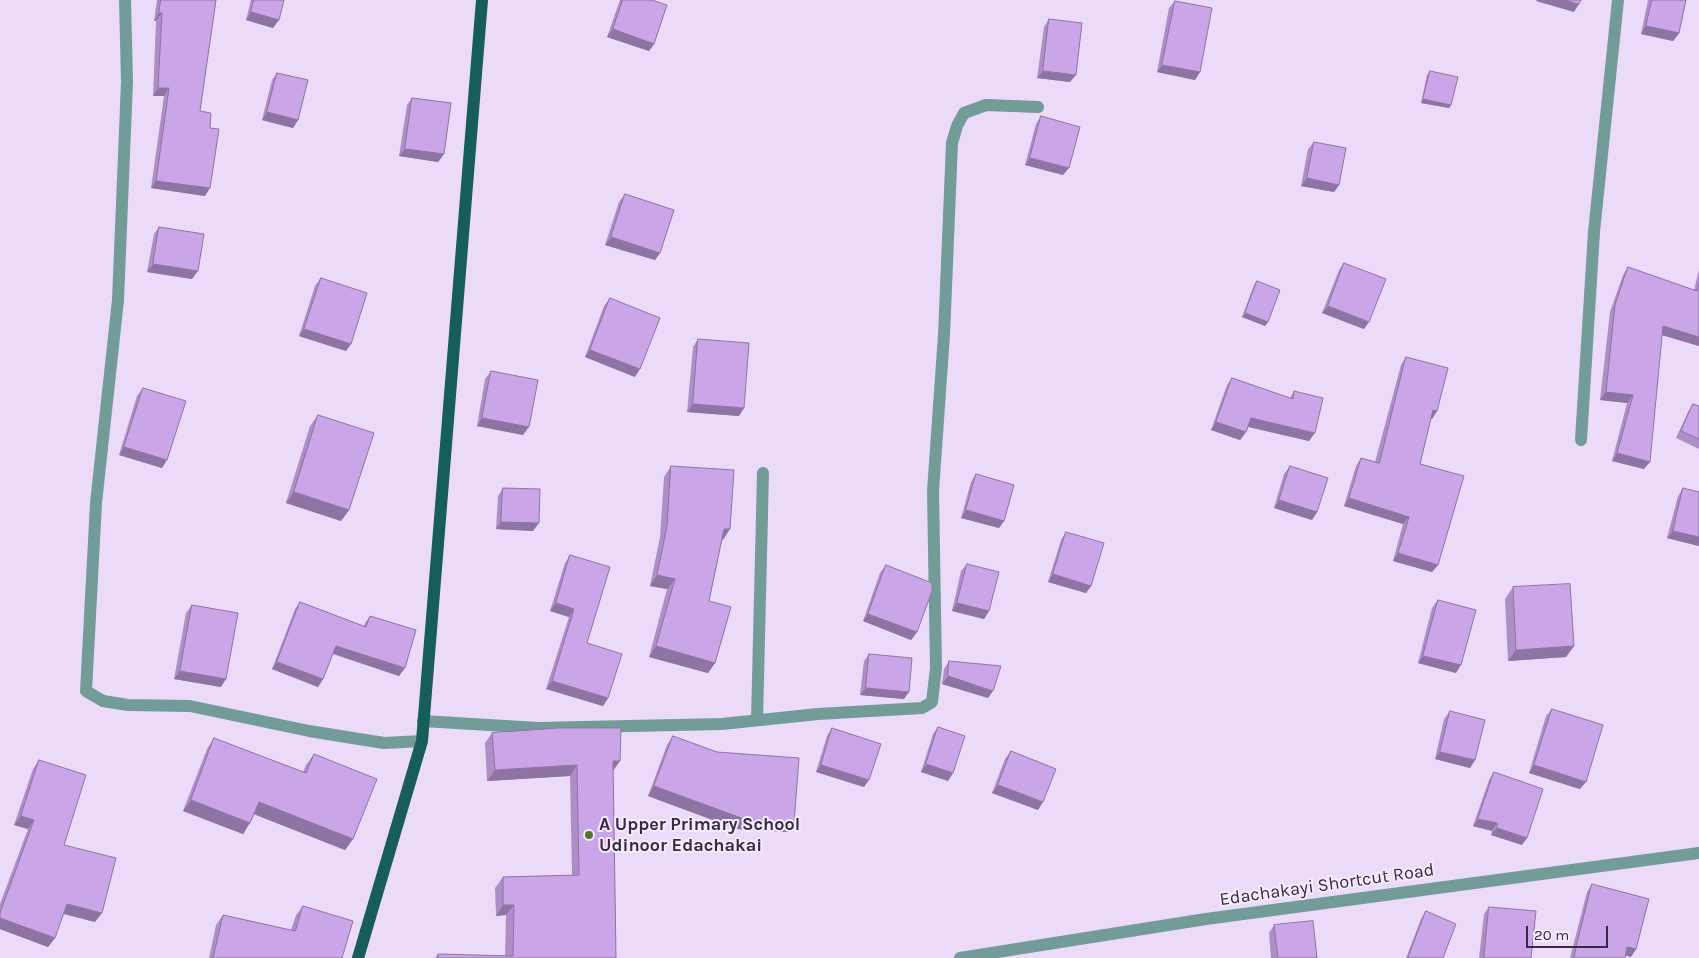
<!DOCTYPE html>
<html>
<head>
<meta charset="utf-8">
<style>
	body { margin:0 }
	#map { position:relative; width:1699px; height:958px; overflow:hidden; background:#ebdbf9; font-family:Karla,sans-serif }
	canvas { display:block }
	.scale { position:absolute; left:1526px; top:926px; width:82px; height:22px; box-sizing:border-box; border:2px solid #392945; border-top:0; padding-left:6px; font-size:15px; line-height:18px; white-space:nowrap; color:#392945; -webkit-text-stroke:4px #f4ecfb; paint-order:stroke }
</style>
</head>
<body>
<div id="map">
<canvas width="1699" height="958"></canvas>
<div class="scale">20 m</div>
</div>
<script>
const ctx = document.querySelector('canvas').getContext('2d');
ctx.lineJoin = 'round';
function strokePath(path, color, width, dash) {
  ctx.strokeStyle = color;
  ctx.lineWidth = width;
  ctx.lineCap = dash ? 'butt' : 'round';
  ctx.setLineDash(dash || []);
  ctx.stroke(path);
}
function fill(path, color) {
  ctx.fillStyle = color;
  ctx.fill(path, 'evenodd');
}
function label(font, color, halo, rows, align = 'center') {
  ctx.font = font + ' Karla,sans-serif';
  ctx.lineWidth = 4;
  ctx.setLineDash([]);
  ctx.textBaseline = 'middle';
  ctx.strokeStyle = halo;
  ctx.fillStyle = color;
  for (const [text, x, y, turn = 0] of rows) {
    ctx.save();
    ctx.translate(x, y);
    ctx.rotate((+turn || 0) * Math.PI / 180);
    ctx.textAlign = isNaN(turn) ? turn : align;
    if (halo) ctx.strokeText(text, 0, 0);
    ctx.fillText(text, 0, 0);
    ctx.restore();
  }
}
strokePath(new Path2D(`
	M125,0L127,82L118,300L96,503L86,691L103,701L128,705L190,706L309,731L384,743L422,741
	M1581,440L1594,232L1618,0
	M757,720L763,473
	M423,721L538,728L722,724L818,714L922,708L932,702L936,668L933,491L944,335L952,143L957,126L964,113L986,105L1038,107
	M960,958L1206,919L1699,853`), '#739c98', 12);
strokePath(new Path2D(`
	M358,958L422,741L482,0`), '#175d59', 12);
fill(new Path2D(`
	M157,0H216L200,111L205,196L151,188L164,96H153L156,21H154Z
	M251,0H284L273,28L246,20Z
	M620,0H652L654,44L649,51L607,37Z
	M1648,0H1686L1679,33L1673,41L1641,34Z
	M1175,1L1200,72L1195,80L1157,72L1169,8Z
	M1049,19L1070,82L1037,78L1044,27Z
	M1430,71L1451,105L1449,108L1421,103L1427,75Z
	M277,73L298,120L293,128L262,120L272,80Z
	M412,98L444,154L438,162L399,156L407,105Z
	M1041,116L1063,175L1025,165L1036,124Z
	M1314,142L1339,185L1334,192L1301,186L1308,149Z
	M625,194L660,253L655,260L605,245L619,202Z
	M159,227L192,279L147,272L154,234Z
	M1344,263L1364,329L1322,313L1339,270Z
	M1628,267L1694,290L1699,270V346L1662,335L1644,469L1612,461L1627,403L1600,400L1610,312L1623,275Z
	M321,278L346,351L299,336L315,286Z
	M1257,281L1268,322L1265,326L1242,317L1254,285Z
	M610,298L635,377L585,357L604,306Z
	M698,339L739,416L687,412L693,347Z
	M1406,357L1437,411L1432,419L1431,418L1420,464L1438,565L1432,572L1393,561L1403,524L1344,506L1356,466L1361,458L1375,462L1401,365Z
	M491,371L523,435L477,426L485,379Z
	M1232,378L1290,398L1294,391L1309,441L1248,427L1246,432L1240,440L1211,430L1227,385Z
	M143,388L162,468L119,455L137,396Z
	M1693,404L1699,406V449L1676,438L1688,412Z
	M318,415L349,510L341,521L286,503L310,426Z
	M671,466L723,540H722L709,601L715,663L708,673L649,657L667,589L650,586L660,537L664,477Z
	M1290,466L1317,512L1312,520L1274,508L1284,474Z
	M976,474L1004,521L999,528L961,518L971,482Z
	M503,488L533,531L496,529L498,496Z
	M1683,488L1699,546L1667,538L1678,496Z
	M1066,532L1091,586L1086,593L1048,582L1061,540Z
	M570,555L587,643L608,698L603,706L546,689L569,617L550,611L565,563Z
	M967,564L989,611L984,619L952,611L961,571Z
	M886,565L917,632L911,640L863,621L880,573Z
	M1513,587L1574,646L1566,657L1508,661L1505,599Z
	M1438,600L1456,673L1418,663L1432,608Z
	M300,602L364,626L365,623L370,616L399,676L333,654L323,679L318,687L272,669L295,609Z
	M192,605L221,687L174,679L186,613Z
	M869,654L904,699L860,695L864,661Z
	M949,661L988,698L942,684L944,669Z
	M1552,709L1580,789L1529,773L1546,716Z
	M1450,711L1475,760L1470,768L1435,759L1444,719Z
	M938,727L948,781L921,772L933,734Z
	M832,728L864,787L816,772L827,736Z
	M492,733L613,771L616,958H435L438,954L505,956L506,915L496,916L495,888L503,877L572,875L570,776L487,781L485,743Z
	M673,736L794,823L788,832L737,829L648,796L667,745Z
	M214,738L303,772L306,765L314,754L353,839L345,850L254,814L243,834L183,811L207,749Z
	M1011,751L1038,810L992,793L1005,759Z
	M39,760L64,845L95,922L63,914L55,938L48,947L0,929V904L28,829L14,825L33,769Z
	M1494,772L1522,845L1491,835L1492,831L1473,826L1489,780Z
	M1592,884L1636,949L1631,957L1625,955V958H1570L1587,892Z
	M303,906L342,958H209L216,925L223,915L291,930L296,915Z
	M1489,907L1531,958H1479L1484,914Z
	M1426,911L1443,958H1404H1406L1421,919Z
	M1274,925L1317,958H1271L1269,933Z`), '#ae8ec7');
fill(new Path2D(`
	M1537,0H1565L1579,4L1574,12L1536,1Z
	M251,12L279,20L273,28L246,20Z
	M159,13H162L156,21H154Z
	M1646,26L1679,33L1673,41L1641,34Z
	M613,29L654,44L649,51L607,37Z
	M1162,65L1200,72L1195,80L1157,72Z
	M1043,71L1076,75L1070,82L1037,78Z
	M158,88H169L164,96H153Z
	M1423,99L1451,105L1449,108L1421,103Z
	M267,112L298,120L293,128L262,120Z
	M405,149L444,154L438,162L399,156Z
	M1030,158L1069,168L1063,175L1025,165Z
	M1307,178L1339,185L1334,192L1301,186Z
	M156,181L210,188L205,196L151,188Z
	M611,237L660,253L655,260L605,245Z
	M153,264L198,271L192,279L147,272Z
	M1328,306L1369,322L1364,329L1322,313Z
	M1245,313L1268,322L1265,326L1242,317Z
	M1663,326L1699,337V346L1658,334Z
	M304,329L351,344L346,351L299,336Z
	M590,350L640,369L635,377L585,357Z
	M1606,392L1633,395L1627,403L1600,400Z
	M693,404L744,408L739,416L687,412Z
	M1433,410L1437,411L1432,419L1428,418Z
	M482,418L529,427L523,435L477,426Z
	M1251,418L1315,433L1309,441L1245,426Z
	M1216,422L1246,432L1240,440L1211,430Z
	M124,447L167,460L162,468L119,455Z
	M1617,453L1650,462L1644,469L1612,461Z
	M294,492L349,510L341,521L286,503Z
	M1349,498L1409,517L1403,524L1344,506Z
	M1279,500L1317,512L1312,520L1274,508Z
	M966,510L1004,521L999,528L961,518Z
	M501,522L539,523L533,531L496,529Z
	M724,529H730L723,540L717,539Z
	M1673,531L1699,537V546L1667,538Z
	M1398,553L1438,565L1432,572L1393,561Z
	M1053,574L1091,586L1086,593L1048,582Z
	M657,575L675,579L667,589L650,586Z
	M556,603L574,609L569,617L550,611Z
	M957,603L989,611L984,619L952,611Z
	M868,614L917,632L911,640L863,621Z
	M336,646L405,668L399,676L331,653Z
	M656,646L715,663L708,673L649,657Z
	M1574,646L1566,657L1508,661L1516,650Z
	M1423,656L1461,665L1456,673L1418,663Z
	M277,662L323,679L318,687L272,669Z
	M180,671L226,679L221,687L174,679Z
	M948,676L993,691L988,698L942,684Z
	M552,681L608,698L603,706L546,689Z
	M866,688L909,692L904,699L860,695Z
	M1440,752L1475,760L1470,768L1435,759Z
	M613,761H620L613,771Z
	M926,764L953,773L948,781L921,772Z
	M577,765L570,776L487,781L495,770Z
	M821,765L869,780L864,787L816,772Z
	M1534,765L1586,782L1580,789L1529,773Z
	M998,785L1043,802L1038,810L992,793Z
	M654,786L794,823L788,832L737,829L648,796Z
	M191,800L250,823L243,834L183,811Z
	M259,802L353,839L345,850L251,813Z
	M21,816L34,820L28,829L14,825Z
	M1478,819L1497,823L1492,831L1473,826Z
	M1497,828L1527,838L1522,845L1491,835Z
	M67,904L102,913L95,922L61,913Z
	M503,905H514L506,915L496,916Z
	M0,918L55,938L48,947L0,929Z
	M1627,947L1636,949L1631,957L1621,954Z`), '#8d74a2');
const building = new Path2D(`
	M161,0H216L200,111L211,113L210,128L219,129L210,188L156,181L169,88H158L162,13H159Z
	M254,0H284L279,20L251,12Z
	M623,0H652L667,5L654,44L613,29Z
	M1565,0H1581L1579,4Z
	M1652,0H1686L1679,33L1646,26Z
	M1175,1L1212,8L1200,72L1162,65Z
	M1049,19L1082,23L1076,75L1043,71Z
	M1430,71L1458,77L1451,105L1423,99Z
	M277,73L308,80L298,120L267,112Z
	M412,98L451,103L444,154L405,149Z
	M1041,116L1080,127L1069,168L1030,158Z
	M1314,142L1346,148L1339,185L1307,178Z
	M625,194L674,210L660,253L611,237Z
	M159,227L204,234L198,271L153,264Z
	M1344,263L1386,279L1369,322L1328,306Z
	M1628,267L1697,291L1699,284V337L1663,326L1650,462L1617,453L1633,395L1606,392L1615,305Z
	M321,278L367,293L351,344L304,329Z
	M1257,281L1280,290L1268,322L1245,313Z
	M610,298L660,318L640,369L590,350Z
	M698,339L749,343L744,408L693,404Z
	M1406,357L1448,368L1437,411L1433,410L1420,464L1464,476L1438,565L1398,553L1409,517L1349,498L1361,458L1379,463Z
	M491,371L538,380L529,427L482,418Z
	M1232,378L1293,399L1294,391L1323,398L1315,433L1251,418L1246,432L1216,422Z
	M143,388L186,401L167,460L124,447Z
	M1693,404L1699,406V439L1681,431Z
	M318,415L374,433L349,510L294,492Z
	M671,466L734,470L730,529H724L709,601L731,607L715,663L656,646L675,579L657,575L667,526Z
	M1290,466L1328,478L1317,512L1279,500Z
	M976,474L1014,485L1004,521L966,510Z
	M503,488L540,489L539,523L501,522Z
	M1683,488L1699,492V537L1673,531Z
	M1066,532L1104,543L1091,586L1053,574Z
	M570,555L610,567L587,643L622,654L608,698L552,681L574,609L556,603Z
	M967,564L999,572L989,611L957,603Z
	M886,565L932,583V591L917,632L868,614Z
	M1570,584L1574,646L1516,650L1513,587Z
	M1438,600L1476,610L1461,665L1423,656Z
	M300,602L366,627L370,616L416,630L405,668L336,646L323,679L277,662Z
	M192,605L238,613L226,679L180,671Z
	M869,654L912,658L909,692L866,688Z
	M949,661L1001,666L993,691L948,676Z
	M1552,709L1603,725L1586,782L1534,765Z
	M1450,711L1485,720L1475,760L1440,752Z
	M938,727L965,736L953,773L926,764Z
	M558,728H621L620,761H613L616,958H438V954L513,956L514,905H503V877L579,875L577,765L495,770L492,733Z
	M832,728L881,744L869,780L821,765Z
	M673,736L717,752L799,758L794,823L744,819L654,786Z
	M214,738L306,773L314,754L377,779L353,839L259,802L250,823L191,800Z
	M1011,751L1056,769L1043,802L998,785Z
	M39,760L86,775L64,845L116,858L102,913L67,904L55,938L0,918V913L34,820L21,816Z
	M1494,772L1543,789L1527,838L1497,828V823L1478,819Z
	M1592,884L1649,899L1636,949L1627,947L1625,958H1574L1576,947Z
	M303,906L353,921L342,958H213L223,915L295,931Z
	M1489,907L1536,911L1531,958H1484Z
	M1426,911L1456,924L1443,958H1408Z
	M1313,921L1317,958H1278L1274,925Z`);
fill(building, '#caa5e7');
strokePath(building, '#8d74a2', 1);
for (const [x, y, r, color] of [
	[589,835,5,"#54742a"]
]) {
  const dot = new Path2D();
  dot.arc(x, y, r, 0, 2 * Math.PI);
  ctx.fillStyle = color;
  ctx.fill(dot);
  strokePath(dot, '#f4ecfb', 2);
}
label('bold 18px', '#392945', '#f4ecfb', [
	["A Upper Primary School",599,825],
	["Udinoor Edachakai",599,846]
], 'left');
label('18px', '#392945', '#f4ecfb', [
	["Edachakayi Shortcut Road",1327,885,-8]
]);
</script>
</body>
</html>
